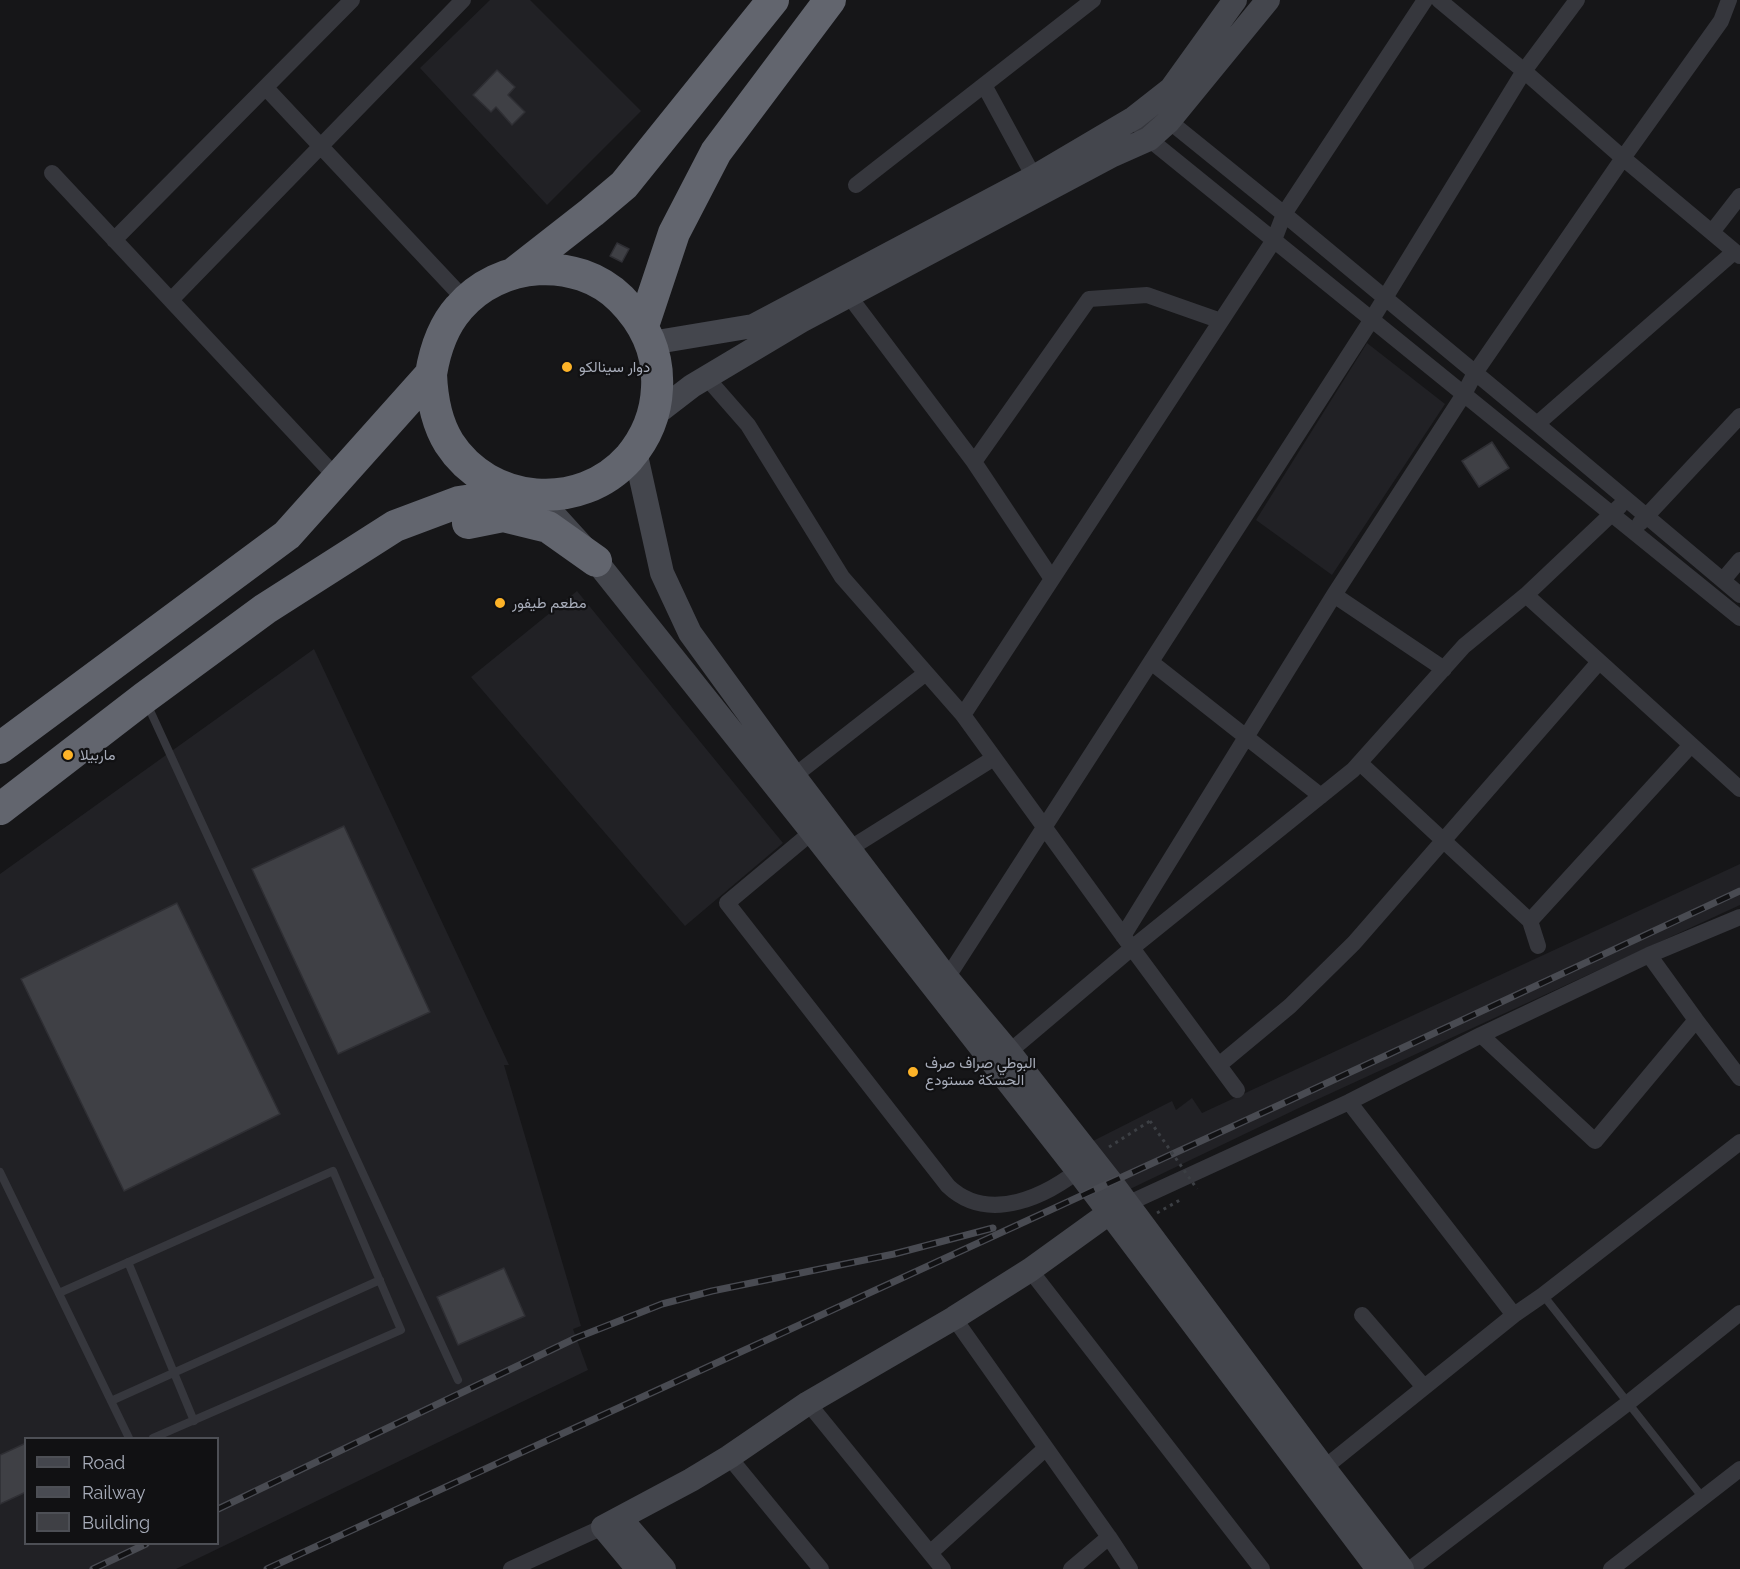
<!DOCTYPE html>
<html>
<head>
<meta charset="utf-8">
<style>
	body { margin:0 }
	#map { position:relative; width:1740px; height:1569px; overflow:hidden; background:#161618; font-family:Raleway,sans-serif }
	canvas { display:block }
	.legend { position:absolute; left:24px; top:1437px; width:195px; height:108px; box-sizing:border-box; background:#111113; border:2px solid #4d4f55; margin:0; padding:8px 10px; list-style:none; font-size:18px; color:#a7acb9 }
	.legend li { display:flex; align-items:center; gap:12px; height:30px }
	.legend b { width:30px; border:2px solid #4d4f55 }
</style>
</head>
<body>
<div id="map">
<canvas width="1740" height="1569"></canvas>
<ul class="legend">
<li><b style="height:8px;background:#44464d"></b>Road</li>
<li><b style="height:8px;background:#494b52"></b>Railway</li>
<li><b style="height:16px;background:#3f4045"></b>Building</li>
</ul>
</div>
<script>
const ctx = document.querySelector('canvas').getContext('2d');
ctx.lineJoin = 'round';
function fill(path, color) {
  ctx.fillStyle = color;
  ctx.fill(path, 'evenodd');
}
function strokePath(path, color, width, dash) {
  ctx.strokeStyle = color;
  ctx.lineWidth = width;
  ctx.lineCap = dash ? 'butt' : 'round';
  ctx.setLineDash(dash || []);
  ctx.stroke(path);
}
function label(font, color, halo, rows, align = 'center') {
  ctx.font = font + ' Raleway,Vazirmatn,sans-serif';
  ctx.lineWidth = 4.5;
  ctx.setLineDash([]);
  ctx.textBaseline = 'middle';
  ctx.strokeStyle = halo;
  ctx.fillStyle = color;
  for (const [text, x, y, turn = 0] of rows) {
    ctx.save();
    ctx.translate(x, y);
    ctx.rotate((+turn || 0) * Math.PI / 180);
    ctx.textAlign = isNaN(turn) ? turn : align;
    if (halo) ctx.strokeText(text, 0, 0);
    ctx.fillText(text, 0, 0);
    ctx.restore();
  }
}
fill(new Path2D(`
	M490,0H530L641,111L547,205L420,68Z
	M1367,343L1445,404L1332,575L1256,520Z
	M577,591L783,843L685,926L471,677Z
	M314,649L509,1065H504L581,1326L573,1329L588,1370L176,1569H0V874ZM26,1438H218V1544H26Z
	M1740,864V905L1303,1106L1128,1190L1091,1142L1172,1101L1176,1110L1192,1098L1202,1113Z`), '#212125');
const building = new Path2D(`
	M497,70L515,87L508,95L525,112L512,125L496,107L491,112L473,95Z
	M617,243L629,249L622,262L610,256Z
	M1492,442L1509,468L1479,487L1462,461Z
	M344,826L430,1012L338,1054L252,869Z
	M177,903L280,1114L124,1191L21,979Z
	M504,1268L525,1316L458,1345L437,1297Z
	M26,1443V1492L0,1504V1455Z`);
fill(building, '#3f4045');
strokePath(building, '#2f2f34', 1.5);
strokePath(new Path2D(`
	M1109,1147L1150,1121
	M1157,1213L1180,1200`), '#3c3f44', 3, [3, 4.5]);
strokePath(new Path2D(`
	M147,704L458,1380
	M0,1172L129,1438
	M128,1262L194,1421
	M59,1293L333,1171L401,1330L153,1438
	M1543,1295L1703,1498
	M111,1401L380,1280`), '#36373d', 8);
strokePath(new Path2D(`
	M1439,0L1524,71L1623,158L1740,256
	M984,85L1034,177
	M266,88L466,301
	M52,173L338,479
	M856,185L1093,0
	M1712,232L1740,196
	M114,240L352,0
	M849,296L974,462L1052,579
	M171,300L463,0
	M706,377L748,425L842,577L963,715L1132,948L1237,1090
	M1537,424L1734,252
	M974,462L1089,299L1147,295L1221,321
	M1640,523L1740,416
	M1723,580L1740,560
	M1334,595L1444,669
	M1526,595L1740,789
	M1740,595L1537,424L1284,214L1169,121L1134,118L1149,139L1740,618
	M1151,662L1321,796
	M963,715L1274,240L1284,214L1425,0
	M1360,763L1530,921L1538,946
	M794,776L926,673
	M812,832L727,903L948,1186C989,1225 1048,1196 1085,1165
	M849,849L994,758
	M1530,921L1691,745
	M1123,936L1334,595L1464,394L1475,373L1623,158L1721,21L1729,0
	M1649,955L1696,1020L1740,1078
	M947,978L1372,319L1524,71L1577,0
	M1481,1035L1595,1141L1696,1020
	M1009,1052L1132,948L1353,770L1464,646L1526,595L1620,506
	M1219,1065L1290,1006L1354,943L1599,662
	M1349,1102L1514,1315
	M1127,1204L1349,1102L1481,1035L1649,955L1740,917
	M1030,1270L1262,1569
	M1362,1315L1424,1387
	M954,1318L1109,1537L1130,1569
	M808,1403L943,1569
	M729,1457L821,1569
	M1324,1468L1514,1315L1543,1295L1740,1142
	M930,1553L1046,1448
	M511,1569L603,1527
	M1071,1569L1109,1537
	M1410,1569L1628,1403L1740,1313
	M1611,1569L1740,1469`), '#36373d', 16);
strokePath(new Path2D(`
	M651,343L753,326L1034,177L1134,118L1171,89L1235,0
	M653,416L692,386L801,321L1113,155L1149,139L1169,121L1268,0
	M635,451L662,573L690,633L794,776L947,978L1009,1052L1111,1182L1324,1468L1402,1569
	M536,495L596,561L812,832L1078,1171L1378,1569
	M620,1518L664,1569
	M638,1569L603,1527L691,1480L729,1457L808,1403L954,1318L1030,1270L1109,1213L1123,1206`), '#44464d', 24);
strokePath(new Path2D(`
	M514,273L592,212L624,185L773,0
	M643,326L674,233L716,152L830,0
	M468,523L503,516L548,527L596,561
	M0,748L287,535L431,374C435,350 442,327 459,308C499,261 576,255 621,299C645,323 659,354 657,388C656,414 646,438 629,458C580,513 489,505 449,443C436,422 432,399 431,374
	M0,809L144,698L265,609L395,526L459,502L518,493`), '#62656e', 32);
const rail = new Path2D(`
	M218,1509L576,1338L662,1304L712,1291L894,1254L993,1228
	M93,1569L146,1544
	M267,1569L1299,1096L1740,891`);
strokePath(rail, '#494b52', 7);
strokePath(rail, '#111113', 4.5, [14]);
strokePath(new Path2D(`
	M1150,1121L1197,1189`), '#3c3f44', 3, [3, 4.5]);
for (const [x, y, r, color] of [
	[567,367,6,"#fdb328"],
	[500,603,6,"#fdb328"],
	[68,755,6,"#fdb328"],
	[913,1072,6,"#fdb328"]
]) {
  const dot = new Path2D();
  dot.arc(x, y, r, 0, 2 * Math.PI);
  ctx.fillStyle = color;
  ctx.fill(dot);
  strokePath(dot, '#111113', 2);
}
label('15px', '#a7acb9', '#111113', [
	["دوار سينالكو",579,367],
	["مطعم طيفور",512,603],
	["ماربيلا",80,755],
	["البوطي صراف صرف",925,1063],
	["الحسكة مستودع",925,1080]
], 'left');
</script>
</body>
</html>
